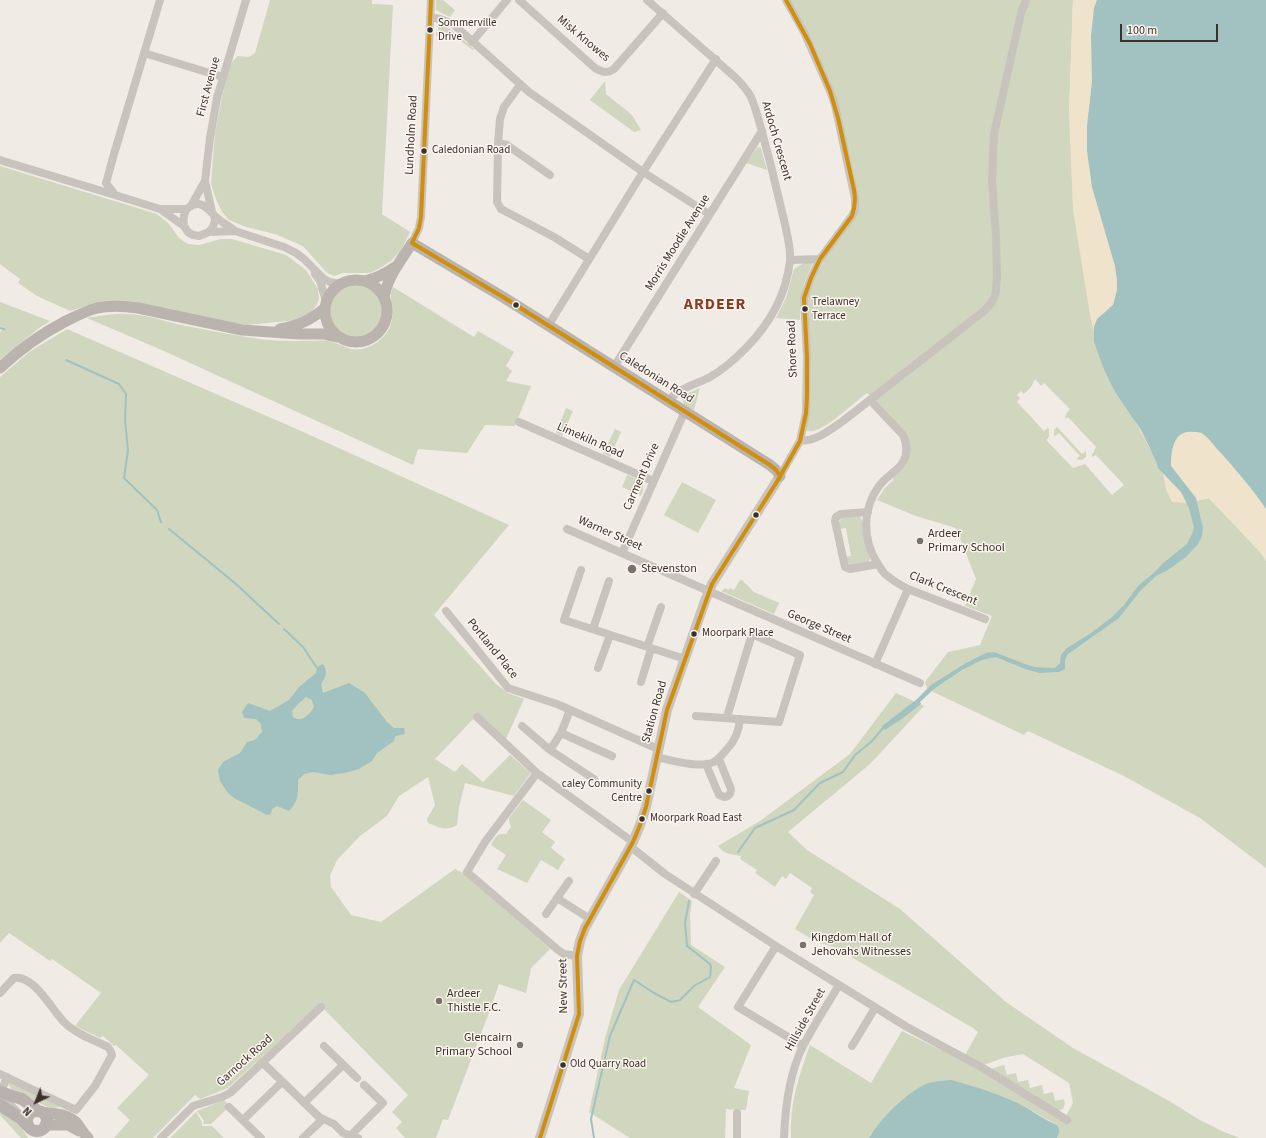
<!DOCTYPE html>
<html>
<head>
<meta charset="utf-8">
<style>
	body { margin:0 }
	#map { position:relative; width:1266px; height:1138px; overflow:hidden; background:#f0ebe5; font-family:"Source Sans 3",sans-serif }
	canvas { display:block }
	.north { position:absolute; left:16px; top:1082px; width:40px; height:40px; -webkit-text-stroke:3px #fbf5ee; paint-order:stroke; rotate:223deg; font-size:11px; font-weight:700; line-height:16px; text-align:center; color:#3b302b }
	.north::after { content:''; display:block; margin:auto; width:14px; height:18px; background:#3b302b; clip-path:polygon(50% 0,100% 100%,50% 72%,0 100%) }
	.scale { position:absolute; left:1120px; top:24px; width:98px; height:18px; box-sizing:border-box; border:2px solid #3b302b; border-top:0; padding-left:5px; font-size:12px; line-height:14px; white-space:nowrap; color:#3b302b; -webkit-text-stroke:3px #fbf5ee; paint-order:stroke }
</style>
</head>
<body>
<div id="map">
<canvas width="1266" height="1138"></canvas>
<div class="north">N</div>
<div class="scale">100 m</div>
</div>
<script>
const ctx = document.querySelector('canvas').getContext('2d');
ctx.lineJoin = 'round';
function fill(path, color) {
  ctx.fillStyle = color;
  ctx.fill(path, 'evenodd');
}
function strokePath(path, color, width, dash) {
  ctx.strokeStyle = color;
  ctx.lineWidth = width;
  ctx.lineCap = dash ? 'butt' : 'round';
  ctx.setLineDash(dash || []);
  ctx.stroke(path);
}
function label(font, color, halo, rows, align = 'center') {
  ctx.font = font + ' "Source Sans 3",sans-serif';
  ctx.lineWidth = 3;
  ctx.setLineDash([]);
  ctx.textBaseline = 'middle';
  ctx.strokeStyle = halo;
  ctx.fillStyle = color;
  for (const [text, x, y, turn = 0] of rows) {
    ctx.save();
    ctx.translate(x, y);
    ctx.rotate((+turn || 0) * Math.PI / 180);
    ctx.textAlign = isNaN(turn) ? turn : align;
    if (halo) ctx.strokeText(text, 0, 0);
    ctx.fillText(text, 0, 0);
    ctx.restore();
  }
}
fill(new Path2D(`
	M270,0H372V4L393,5L382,214L410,232L401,250L392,260L382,267L370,273H343L334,276L327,273L303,246L275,234L246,227L229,220L222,212L216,199L211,184L215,133L222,97L230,67L232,62L238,56L249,57L255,53Z
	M436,0H443L455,10L450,17L436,10Z
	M789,0H1073L1069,114L1099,353L1150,449L1160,458L1167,492L1188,503L1209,498L1261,553L1266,561V868L1200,818L1122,775L1028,731L1024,735L927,689L925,682L948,652L980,645L992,616L965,606L976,579L956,528L916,516L877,500L884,489L893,480L894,474L901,469L907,436L867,393C854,402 822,435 807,431L806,430L811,368L808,296L817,274L826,257L858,213V199L855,181L839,109ZM1035,379L1041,386L1044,383L1070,409L1066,414L1065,419L1068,417L1096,447L1092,455V457L1096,455L1124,485L1112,495L1085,464L1073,468L1046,440L1049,437V430L1048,428L1044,431L1017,402L1020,398L1017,395L1021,391L1024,394L1031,387Z
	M439,24L449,28L474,49L473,50L455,37L436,36V32H438V26Z
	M605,81L606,94L632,115L641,130L634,132L590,100Z
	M759,147L761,148L767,170L746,163L757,148Z
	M0,166L157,214L169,224L179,238L188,244L199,245L221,239H232L286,255L306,270L318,289L319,299L316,306L309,314L297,320L247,325L230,323L113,301L83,307L70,311L37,296L18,283L20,279L0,264Z
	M805,262L812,263V265C802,285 800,298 800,320L776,318L786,298L794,269Z
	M330 311a26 26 0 1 1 52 0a26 26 0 1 1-52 0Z
	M393,287L474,337L478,331L514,352L506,366L512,371L506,381L531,386L515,426L485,425L467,453L418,449L413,465L164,351L87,318C100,316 114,313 126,314C143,314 161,320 177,324C202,329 227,334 252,338C270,341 289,341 307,341C314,341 321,340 328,341C336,342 343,347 351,349C363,351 376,345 384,336C401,317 385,303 393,287Z
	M0,302L50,321L39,328L0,360V332L3,329L0,328Z
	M67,329L301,431L509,525L434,615L496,684L508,693L524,699L506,739L478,714L435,759L455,772L462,764L483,782L510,755L531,773L514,796L465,783L459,807L457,825C446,832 439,827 428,823L427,819L435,805L428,777L399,796L387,816L360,836L337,860L330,876L331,887L351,915L381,922L455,869L465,874L550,949L531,968L526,993L499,984L490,1010L451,1112L448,1120L443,1119L436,1138H405L396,1128L402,1122L392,1112L408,1095L320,1005L306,1016L228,1088L200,1099L195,1095L153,1138H114L130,1120L117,1108L149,1075L116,1045L114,1046L103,1036L100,1038L75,1026L101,993L52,959L50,961L9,933L0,943V377L29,352Z
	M700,388L694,410L684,405L682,398L684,395Z
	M566,408L573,411L562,436L556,433Z
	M1057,427L1082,454L1086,451V457L1082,460L1076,459L1080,456L1059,433L1055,436L1054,435V430Z
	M615,429L621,432L610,457L603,454Z
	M627,475C638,479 648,482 641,496L622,487Z
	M682,482L716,500L698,533L664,515Z
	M860,516L863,523L870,559L868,563L852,566L846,561L845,557L851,556L846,528L840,529L839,523L842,517Z
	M741,579L754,592L779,603L774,614L721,591L726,588L728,590L730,588L734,590Z
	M896,693L924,706L870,764L788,832L807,850L900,909L1006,1002L1073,1048L1171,1102L1198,1119L1224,1132L1240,1138H1057L1059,1135L1057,1125L1027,1108L1001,1096L872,1133L869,1138H791C789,1106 799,1075 810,1045L871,1083L902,1031L962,1060L993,1077L1068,1124L1071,1120L1066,1116L1073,1103L1069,1083L1023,1054L1003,1058L984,1065L965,1055L978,1032L973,1028L836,948L815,941L795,929L814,895L810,892L812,888L790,873L786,879L782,876L775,887L755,873L757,870L740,859L741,856C730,854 725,855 718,846L760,821L850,754Z
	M523,800L551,820L542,832L555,842L551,848L565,859L558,870L541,860L527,883L497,869L506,855L491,845C496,837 496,833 506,834L511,827L509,821V818Z
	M679,892L692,901L690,914L691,945L725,967L698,1007L751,1045L734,1088L749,1091L746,1110L726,1109L725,1138H630L589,1112L605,1038L619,990Z
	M1004,1065L1007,1075L1016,1073L1018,1082L1028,1080L1030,1088L1042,1085L1044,1094L1053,1092L1055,1101L1064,1099L1065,1104L1063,1109L1058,1111L990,1069Z
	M10,1082L61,1106L59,1108L58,1107C45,1112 26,1091 11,1089L10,1086L8,1085Z
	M224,1100L230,1106L211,1124H203L204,1121L197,1111Z
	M0,1109L22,1128L28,1138H21L0,1115Z
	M196,1112L202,1122V1126H212L224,1138H170Z`), '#d1d6bf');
fill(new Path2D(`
	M1073,0H1125L1266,387V561L1261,553L1209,498L1188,503L1172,502L1167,492L1160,458L1150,449L1099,353L1090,315L1073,210L1069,114Z`), '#efe3cc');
fill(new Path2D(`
	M1097,0H1266V509C1252,488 1236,470 1220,452C1214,446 1209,438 1203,434C1200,432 1197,432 1194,432C1173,429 1171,451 1171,466L1196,498L1203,528L1202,536L1198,544L1186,557L1168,570L1156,576L1140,591L1119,618L1068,654L1065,660V669L1059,672L1039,673L1025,669L996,657L982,660L962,670L935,688L920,702L921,704L903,718L885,730L882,726L916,700L931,685L966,663L986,653L994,652L1025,664L1035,667L1055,668L1060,663L1061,655L1067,648L1091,633L1112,617L1124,605L1138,586L1157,570L1162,564L1187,544L1192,534L1194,528L1189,508L1181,492L1158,468L1156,461L1141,430L1117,395L1110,382L1103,367L1094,342V327L1097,319L1113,305L1117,290V280L1115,266L1092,187L1087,151V126L1092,82L1091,36L1094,8Z
	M323,664C328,672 326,677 321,684L323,693L349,683L365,693L387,722L394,728H404L405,734L395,736L394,741L377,753L372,761L359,769L345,773L330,775L313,772L304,774L298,780C298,793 299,801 289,811L277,806L272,809L271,814L267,815L234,798L227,792L220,781L218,770L223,762L240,753L247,742L255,740L262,732L261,724L256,719L244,718L242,712L248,703L270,711L289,700L299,687L316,673L317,667ZM306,697L312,700L314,707C309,715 302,723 293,717L292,711L298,704Z
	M951,1080C977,1087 1003,1095 1027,1108C1037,1114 1047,1121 1057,1125C1060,1130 1060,1133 1057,1138H869C881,1118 905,1094 926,1084C933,1081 943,1081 951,1080Z`), '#a1c2c1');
strokePath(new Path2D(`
	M0,328L4,329
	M66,360L119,384L126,394L125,421L128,450L124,478L157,510L161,522
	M169,529L236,584L279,624
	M284,629L303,647L317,668
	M738,852L755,828L794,810L820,783L843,772L855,755L871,742L884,727
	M594,1138L591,1119L610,1036L634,980L654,993L671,1002L680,1000L694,986L710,977L711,967L710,964L687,946L685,923L689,901`), '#a1c2c1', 2);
strokePath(new Path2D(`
	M160,0L114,154L106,183L115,195L160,209L184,226L188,232L193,235L199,236L209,232L213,227L215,220L214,215
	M519,0L595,68C602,72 607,74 614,69L663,13
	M647,0L736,78C742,84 747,90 751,97C759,116 763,138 769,158C774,178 779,199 784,220C787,234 791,247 790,261C786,295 769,325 745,349C735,359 723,370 710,377C697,384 676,389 669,401
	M430,17L440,19L453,24L529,92L643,172L709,214
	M472,42L507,0
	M144,53L223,77
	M520,85L504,107L500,119L498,143L497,202L501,209L554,237L589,259
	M498,143L507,145L550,175
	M0,160L115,195
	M191,206L205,181
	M160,209H187
	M212,212L205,181L210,138L217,98L246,0
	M184,226C183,219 183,213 188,208C200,198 208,209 215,216C221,222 229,226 235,231
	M209,232L235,231L284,247L296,253L304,259L324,279L330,282L340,284
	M412,243L419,228L421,217L431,0
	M790,260L820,259
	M315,274L320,281L326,301
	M548,326L643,172L716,59
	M614,367L762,131
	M870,400L903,435C907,443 908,454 903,462C899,470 886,476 879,486C863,508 862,537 876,561C879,565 881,570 885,574C892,580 900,585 908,589L985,619
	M519,422L653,481
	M800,441C816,441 830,430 843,421L984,311L991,303L994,298L996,291L997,277L996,237L992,180L994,134L1017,31L1021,13L1026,0
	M780,476L800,441L806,413L807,357L804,298L811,278L820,259L852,216L855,210V199L835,105L830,91L804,32L786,0
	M868,512L841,514L836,517L835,521L845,567L850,569L878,564
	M567,529L713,593L920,683
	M622,553L685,411
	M581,570L564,620L685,659
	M446,611L508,688L557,704L658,749
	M593,629L609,581
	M647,647L661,607
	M875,664L908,589
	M598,668L610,635
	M641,682L651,649
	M696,716L779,722L800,655L752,634L727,717
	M477,717L537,773L633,842
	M522,726L550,750L594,779
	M561,733L612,756
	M550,750L561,733L570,710
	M656,757C671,760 700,769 714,762C719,759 723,754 727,749C735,741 739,730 740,719
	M706,764L719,795L724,797C729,797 731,793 731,789L719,759
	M537,773L485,842L467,872L558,950L564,954L577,956
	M631,847L665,874L776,946L907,1027L983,1068L1067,1120
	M694,894L716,861
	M557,898L590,919
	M546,914L569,881
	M776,946L738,1007L803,1046
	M0,993L14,978C34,974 53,1012 65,1023C76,1034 94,1040 108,1047L111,1052L112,1055L95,1086L76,1110L0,1074
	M324,1046L357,1078
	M852,1046L875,1008
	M262,1062L319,1117L334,1124L343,1133L358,1138
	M7,1077L1,1092L4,1098L18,1113
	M304,1103L343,1065
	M229,1107L261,1138
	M243,1120L282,1082
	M351,1135L383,1103L364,1085
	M161,1138L193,1106L222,1097L230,1093L321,1007
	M303,1138L323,1119
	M737,1138V1113
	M784,1138C785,1109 790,1072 803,1046C814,1025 827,1005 839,985`), '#c9c3be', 8);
strokePath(new Path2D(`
	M540,1138L579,1014L577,956L580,941L585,928L633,842L640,825L646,807L667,710L705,601L712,584L780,476`), '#c9c3be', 10);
strokePath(new Path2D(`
	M325 311a31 31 0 1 1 62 0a31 31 0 1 1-62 0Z
	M365,281C377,278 385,274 395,267
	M384,298C387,277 401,261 412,243L503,297L770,465L776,470L780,476
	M280,329C300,325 309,321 325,308
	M0,368C20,349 41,334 66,321C76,316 86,311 97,308C111,305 124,306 138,308L242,330L299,334H324L338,337
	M41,1112C54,1114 66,1113 76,1122C80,1127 83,1133 88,1138
	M45,1125H68L79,1131`), '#bab3ae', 11);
strokePath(new Path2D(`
	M0,1092L22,1099L38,1111
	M0,1105L20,1118L29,1127
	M27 1121a10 10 0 1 1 20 0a10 10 0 1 1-20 0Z`), '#b8b1ad', 12);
strokePath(new Path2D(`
	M431,0L421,217L419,228L412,243L503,297L770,465L776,470L780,476
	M540,1138L579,1014L577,956L580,941L585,928L633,842L640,825L646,807L667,710L712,584L778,480L800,441L806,413L807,397V357L804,298L811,278L820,259L852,216C855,207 856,200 854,190L838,118L830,91L810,44L786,0`), '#d18e09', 4);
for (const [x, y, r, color] of [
	[430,30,3.5,"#3b302b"],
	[424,151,3.5,"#3b302b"],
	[516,305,3.5,"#3b302b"],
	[805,309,3.5,"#3b302b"],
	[756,515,3.5,"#3b302b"],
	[920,541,4,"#7a716c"],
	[632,569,5,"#7a716c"],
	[694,634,3.5,"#3b302b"],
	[649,791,3.5,"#3b302b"],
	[642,819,3.5,"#3b302b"],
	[803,945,4,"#7a716c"],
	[439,1001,4,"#7a716c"],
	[520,1045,4,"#7a716c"],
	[563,1065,3.5,"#3b302b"]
]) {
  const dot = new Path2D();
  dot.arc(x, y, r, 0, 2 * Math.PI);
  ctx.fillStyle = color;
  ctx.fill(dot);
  strokePath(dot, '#fbf5ee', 1.5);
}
label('11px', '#3b302b', '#fbf5ee', [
	["Sommerville",438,24],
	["Drive",438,38],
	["Caledonian Road",432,151],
	["Trelawney",812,303],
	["Terrace",812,317],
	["Moorpark Place",702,634],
	["caley Community",642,785,"right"],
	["Centre",642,799,"right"],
	["Moorpark Road East",650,819],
	["Old Quarry Road",570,1065]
], 'left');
label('12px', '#3b302b', '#fbf5ee', [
	["Misk Knowes",583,39,40],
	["First Avenue",209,87,-75],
	["Lundholm Road",412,135,-87],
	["Ardoch Crescent",776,141,74],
	["Morris Moodie Avenue",678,243,-58],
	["Shore Road",793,349,-92],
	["Caledonian Road",656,378,32],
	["Limekiln Road",590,441,24],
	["Carment Drive",642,477,-66],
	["Warner Street",610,534,24],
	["Clark Crescent",943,589,22],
	["George Street",819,627,23],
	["Portland Place",492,649,51],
	["Station Road",655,712,-74],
	["New Street",564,986,-91],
	["Hillside Street",806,1020,-61],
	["Garnock Road",245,1061,-42]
]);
label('12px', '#3b302b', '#fbf5ee', [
	["Ardeer",928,534],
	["Primary School",928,548],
	["Stevenston",641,569],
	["Kingdom Hall of",811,938],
	["Jehovahs Witnesses",811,952],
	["Ardeer",447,994],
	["Thistle F.C.",447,1008],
	["Glencairn",512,1038,"right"],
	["Primary School",512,1052,"right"]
], 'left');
ctx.letterSpacing = '1px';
label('bold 16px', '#8c3b22', '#fbf5ee', [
	["ARDEER",715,305]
]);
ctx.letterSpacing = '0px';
</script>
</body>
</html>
